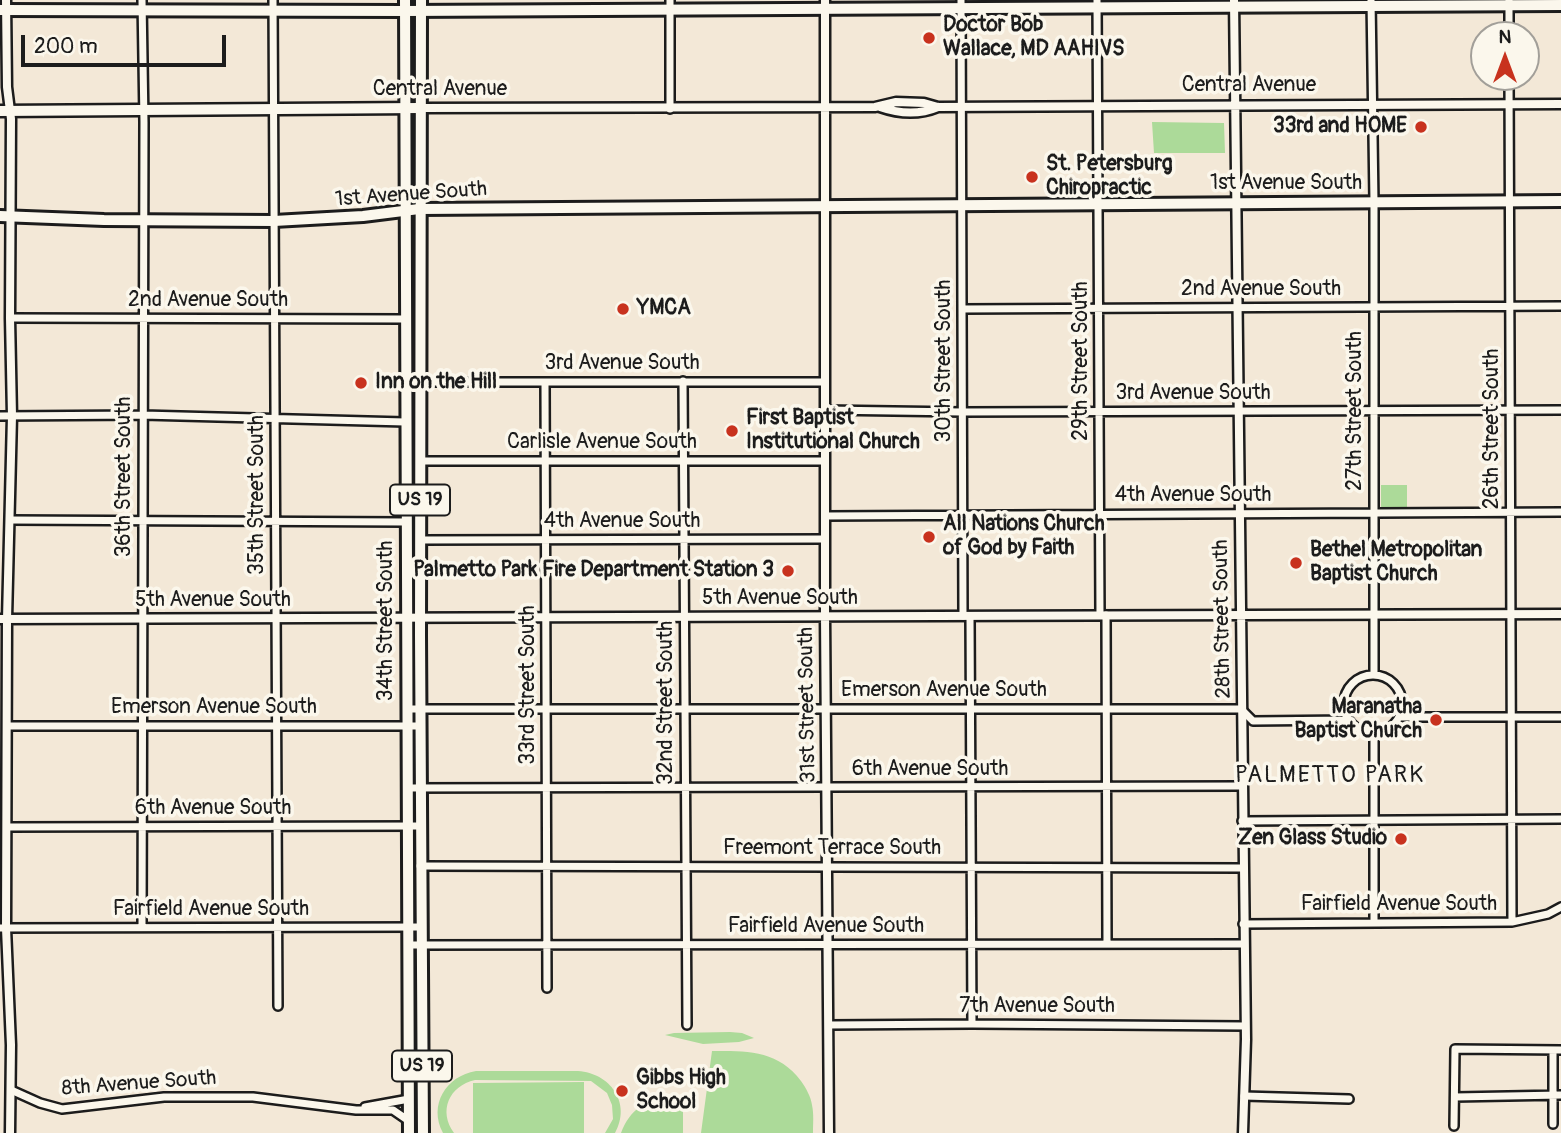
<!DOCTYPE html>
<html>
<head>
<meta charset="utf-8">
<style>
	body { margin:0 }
	#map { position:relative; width:1561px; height:1133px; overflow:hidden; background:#f3e8d7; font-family:Pangolin,sans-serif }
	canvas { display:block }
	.north { position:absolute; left:1470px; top:21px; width:70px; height:70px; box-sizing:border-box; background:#fbf7ec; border:2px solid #a29f99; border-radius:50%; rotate:0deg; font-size:19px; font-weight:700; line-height:28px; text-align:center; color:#1c1c1c }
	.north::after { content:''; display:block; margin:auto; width:24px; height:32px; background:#c8321e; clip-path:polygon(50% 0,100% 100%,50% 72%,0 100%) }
	.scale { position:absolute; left:21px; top:35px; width:205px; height:32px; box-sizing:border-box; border:4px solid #1c1c1c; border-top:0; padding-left:9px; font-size:21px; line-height:24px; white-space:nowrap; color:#1c1c1c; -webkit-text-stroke:5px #fbf7ec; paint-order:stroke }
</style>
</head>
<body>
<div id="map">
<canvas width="1561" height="1133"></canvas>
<div class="north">N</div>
<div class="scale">200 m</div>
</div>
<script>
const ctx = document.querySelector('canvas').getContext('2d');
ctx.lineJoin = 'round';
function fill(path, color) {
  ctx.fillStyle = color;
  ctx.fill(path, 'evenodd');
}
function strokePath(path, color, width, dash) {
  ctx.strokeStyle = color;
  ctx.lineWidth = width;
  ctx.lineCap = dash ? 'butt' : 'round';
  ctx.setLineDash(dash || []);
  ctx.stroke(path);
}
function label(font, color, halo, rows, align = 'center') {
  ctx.font = font + ' Pangolin,sans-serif';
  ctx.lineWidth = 7;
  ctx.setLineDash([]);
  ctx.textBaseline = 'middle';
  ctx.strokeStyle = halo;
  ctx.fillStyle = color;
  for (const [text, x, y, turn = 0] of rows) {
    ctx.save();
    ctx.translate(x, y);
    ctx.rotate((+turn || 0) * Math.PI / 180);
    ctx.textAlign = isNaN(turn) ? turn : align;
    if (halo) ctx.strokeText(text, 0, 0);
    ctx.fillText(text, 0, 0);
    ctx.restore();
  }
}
fill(new Path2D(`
	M1152,122L1224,123L1225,153H1154Z
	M1381,485H1407V507H1381Z
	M730,1032L742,1033L754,1038L739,1042L703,1044L665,1035L674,1033Z
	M712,1051C747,1051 778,1050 801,1081C806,1088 811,1097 812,1105C814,1114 813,1124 813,1133H701Z
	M476,1071H578C610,1073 632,1103 615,1133H605L613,1119L612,1105L607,1093L591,1081L475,1080C449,1086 438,1111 454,1133H443C428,1105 446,1076 476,1071Z
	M584,1082V1133H473V1083Z
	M670,1097L683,1102V1133H621C630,1109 646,1100 670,1097Z`), '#acda99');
const minor = new Path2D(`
	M273,0L278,1006
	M961,0L963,616
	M1097,0L1100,615
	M1371,0L1374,202V675
	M1509,0V35
	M1509,77L1512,922
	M670,109V0
	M962,309L1561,306
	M10,318L405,319
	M683,381L687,1025
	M420,382H825
	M545,382L547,988
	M825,410L962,412L1561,410
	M0,416L143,415L405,422
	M420,461H825
	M825,516L1561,512
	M10,520L406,522
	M420,540L825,539
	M1106,615L1107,944
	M970,616L972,1024
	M1344 704a29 29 0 1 1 58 0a29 29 0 1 1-58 0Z
	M407,709H1241L1253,721L1349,720
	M1399,717H1561
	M8,726H420
	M1374,733V923
	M407,788L1242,786
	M1242,821L1561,819
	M7,827L420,826
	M420,866L1243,868
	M1243,924L1512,922L1548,914L1561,907
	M142,927L144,122L142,0
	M0,928L422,927
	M409,945L1244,944
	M829,1025L972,1024L1245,1026
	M11,1090L40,1103L62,1109L164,1097H253L356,1110H393L409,1121
	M1244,1096L1349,1099
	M1455,1097L1561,1095
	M365,1107L409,1099
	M1553,1124V1050
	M1454,1126L1455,1049L1561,1050`);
const tertiary = new Path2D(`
	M6,0L7,87L11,119L10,318L12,416L7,619L6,928L11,1045L10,1133
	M825,0V616L829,1133
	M1234,0L1246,1039L1243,1133
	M880,107C900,114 919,115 938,107
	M420,108L875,107L896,102L924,103L938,107L1561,104
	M0,619L1561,614`);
const secondary = new Path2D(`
	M0,111L420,108`);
const primary = new Path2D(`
	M0,10L405,11L1561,5
	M0,216L104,220L274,221L363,216L419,209L1561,201`);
const trunk = new Path2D(`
	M405,0L409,1133
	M421,0L420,635L423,1133`);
strokePath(minor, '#1c1c1c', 12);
strokePath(tertiary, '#1c1c1c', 13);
strokePath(secondary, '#1c1c1c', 15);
strokePath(primary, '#1c1c1c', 16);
strokePath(trunk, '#1c1c1c', 16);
strokePath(minor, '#fbf7ec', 7);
strokePath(tertiary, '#fbf7ec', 8);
strokePath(secondary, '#fbf7ec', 10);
strokePath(primary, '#fbf7ec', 10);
strokePath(trunk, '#fbf7ec', 10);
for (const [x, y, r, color] of [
	[929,38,7,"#c8321e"],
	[1421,127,7,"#c8321e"],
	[1032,177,7,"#c8321e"],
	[623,309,7,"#c8321e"],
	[361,383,7,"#c8321e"],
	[732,431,7,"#c8321e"],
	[929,537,7,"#c8321e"],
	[1296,563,7,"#c8321e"],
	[788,571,7,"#c8321e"],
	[1436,720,7,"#c8321e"],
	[1401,839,7,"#c8321e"],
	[622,1091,7,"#c8321e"]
]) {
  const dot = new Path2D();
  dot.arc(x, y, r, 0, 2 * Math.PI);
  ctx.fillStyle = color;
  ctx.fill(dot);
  strokePath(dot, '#fbf7ec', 2.5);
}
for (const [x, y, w] of [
	[420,500,60],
	[422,1066,60]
]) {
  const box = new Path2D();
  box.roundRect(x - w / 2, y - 15.5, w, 31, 5);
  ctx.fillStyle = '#fbf7ec';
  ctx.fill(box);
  strokePath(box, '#1c1c1c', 2);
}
label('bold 19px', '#1c1c1c', null, [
	["US 19",420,500],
	["US 19",422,1066]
]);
label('bold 21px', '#1c1c1c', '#fbf7ec', [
	["Doctor Bob",943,26],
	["Wallace, MD AAHIVS",943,50],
	["33rd and HOME",1407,127,"right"],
	["St. Petersburg",1046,165],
	["Chiropractic",1046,189],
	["YMCA",637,309],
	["Inn on the Hill",375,383],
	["First Baptist",746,419],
	["Institutional Church",746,443],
	["All Nations Church",943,525],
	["of God by Faith",943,549],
	["Bethel Metropolitan",1310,551],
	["Baptist Church",1310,575],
	["Palmetto Park Fire Department Station 3",774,571,"right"],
	["Maranatha",1422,708,"right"],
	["Baptist Church",1422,732,"right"],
	["Zen Glass Studio",1387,839,"right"],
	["Gibbs High",636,1079],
	["School",636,1103]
], 'left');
label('21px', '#1c1c1c', '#fbf7ec', [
	["Central Avenue",1249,86],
	["Central Avenue",440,90],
	["1st Avenue South",1286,184],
	["1st Avenue South",411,195,-4],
	["2nd Avenue South",1261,290],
	["2nd Avenue South",208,301],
	["30th Street South",945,361,-90],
	["29th Street South",1082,361,-90],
	["3rd Avenue South",622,364],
	["3rd Avenue South",1193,394],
	["27th Street South",1356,411,-90],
	["26th Street South",1493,429,-90],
	["Carlisle Avenue South",602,443],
	["36th Street South",125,477,-90],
	["35th Street South",258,495,-90],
	["4th Avenue South",1193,496],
	["4th Avenue South",622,522],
	["5th Avenue South",780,599],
	["5th Avenue South",213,601],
	["28th Street South",1223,619,-91],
	["34th Street South",387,621,-90],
	["33rd Street South",529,685,-90],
	["Emerson Avenue South",944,691],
	["32nd Street South",667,703,-90],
	["31st Street South",808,705,-91],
	["Emerson Avenue South",214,708],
	["6th Avenue South",930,770],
	["6th Avenue South",213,809],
	["Freemont Terrace South",832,849],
	["Fairfield Avenue South",1399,905],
	["Fairfield Avenue South",211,910],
	["Fairfield Avenue South",826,927],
	["7th Avenue South",1037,1007],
	["8th Avenue South",139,1084,-4]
]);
ctx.letterSpacing = '2px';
label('23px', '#1c1c1c', '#fbf7ec', [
	["PALMETTO PARK",1330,776]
]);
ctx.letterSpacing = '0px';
</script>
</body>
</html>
